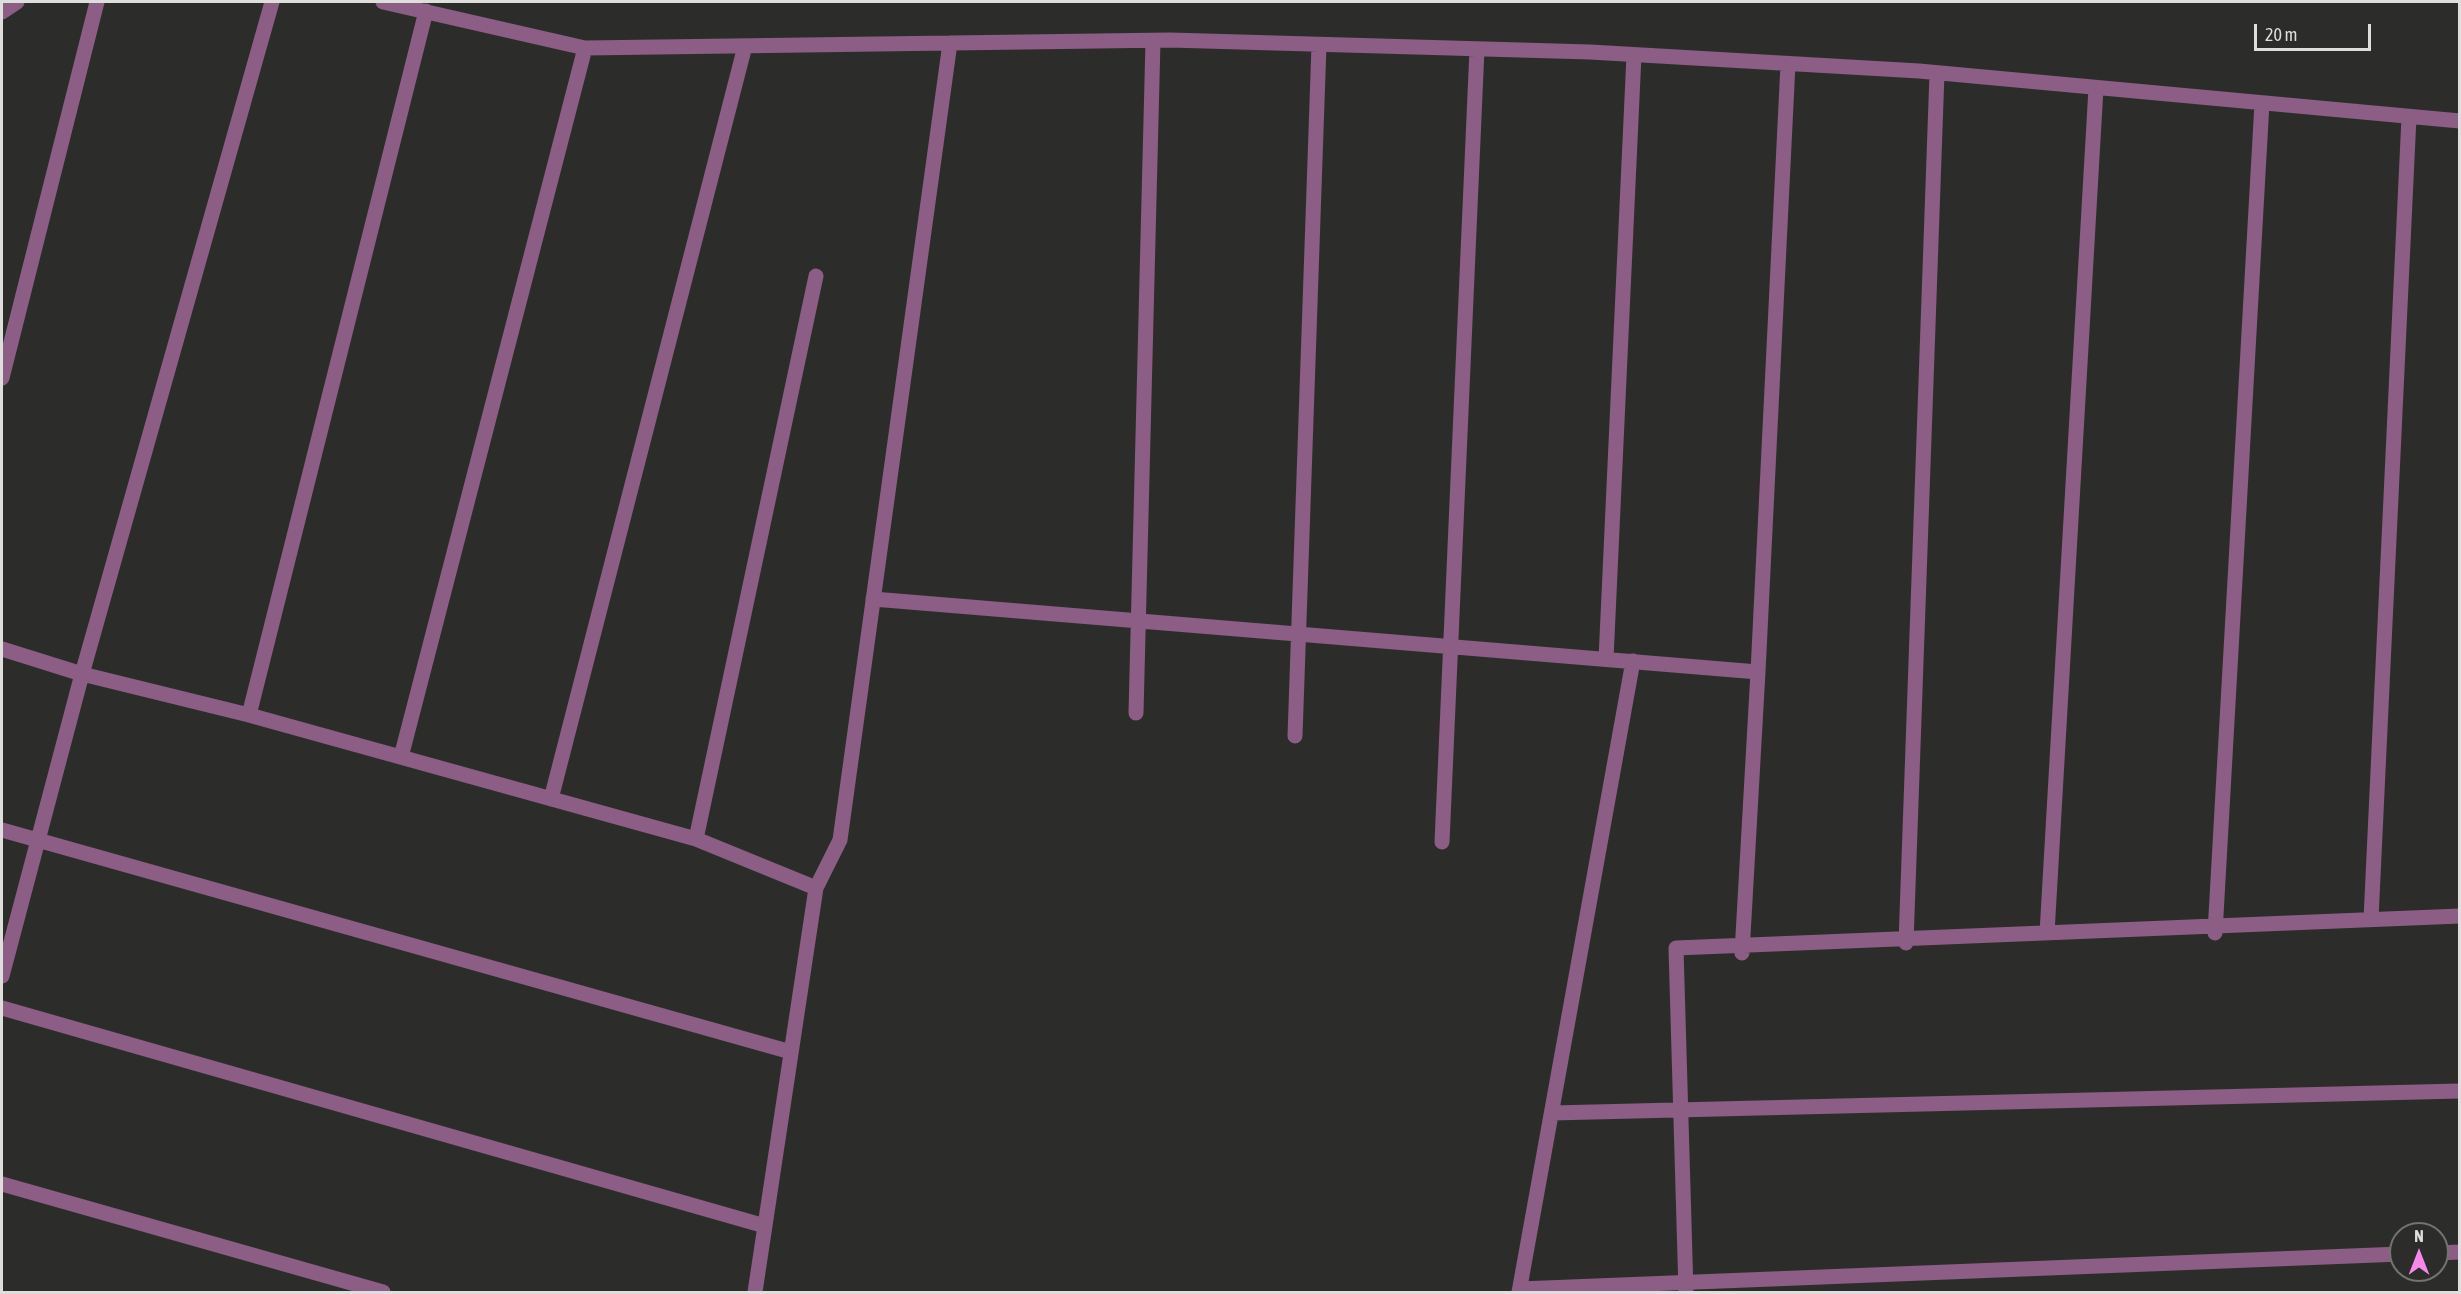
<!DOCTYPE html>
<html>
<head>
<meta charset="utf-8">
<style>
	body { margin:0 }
	#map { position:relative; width:2461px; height:1294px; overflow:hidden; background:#2c2d2b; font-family:"Asap Condensed",sans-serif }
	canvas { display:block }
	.frame { position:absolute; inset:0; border:3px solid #dedfdd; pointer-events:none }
	.north { position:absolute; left:2389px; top:1222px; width:60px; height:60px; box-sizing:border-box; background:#2c2d2b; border:2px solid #737472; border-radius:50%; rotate:0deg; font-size:16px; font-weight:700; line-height:24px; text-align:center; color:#dedfdd }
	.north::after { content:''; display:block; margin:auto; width:21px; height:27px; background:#f888ea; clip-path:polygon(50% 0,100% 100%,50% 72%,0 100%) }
	.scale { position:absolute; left:2254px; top:24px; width:117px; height:27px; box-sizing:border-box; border:3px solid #dedfdd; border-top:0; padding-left:8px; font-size:18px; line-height:21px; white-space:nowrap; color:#dedfdd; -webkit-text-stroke:4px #2c2d2b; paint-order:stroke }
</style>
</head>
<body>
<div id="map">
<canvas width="2461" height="1294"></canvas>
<div class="frame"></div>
<div class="north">N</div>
<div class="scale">20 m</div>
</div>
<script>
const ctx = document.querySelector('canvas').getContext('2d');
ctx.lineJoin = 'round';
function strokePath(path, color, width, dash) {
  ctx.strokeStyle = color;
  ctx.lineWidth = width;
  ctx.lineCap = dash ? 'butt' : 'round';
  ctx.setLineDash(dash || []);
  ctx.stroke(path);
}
strokePath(new Path2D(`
	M383,2L585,48L1170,40L1590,52L1919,71L2460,121
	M2,12L17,2
	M2,378L97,2
	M873,599L1758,672
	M2,649L82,674L249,715L696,839L816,888
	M1606,659L1634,55
	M1136,713L1153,41
	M249,715L426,11
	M1295,736L1319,45
	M401,757L585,48
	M551,799L745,46
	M2,830L791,1052
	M696,839L816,276
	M1442,842L1477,49
	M2371,919L2409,117
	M2047,933L2096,88
	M2215,933L2262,103
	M1906,943L1937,73
	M1742,953L1758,672L1788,64
	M2,976L82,674L272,2
	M2,1008L765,1226
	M1552,1113L2460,1091
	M2,1184L383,1292
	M2437,1253L2460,1252
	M1520,1289L2401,1254
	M755,1292L816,888L840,840L950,43
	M1519,1292L1633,661
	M1686,1292L1676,948L2460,916`), '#8c5d85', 15);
</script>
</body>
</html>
